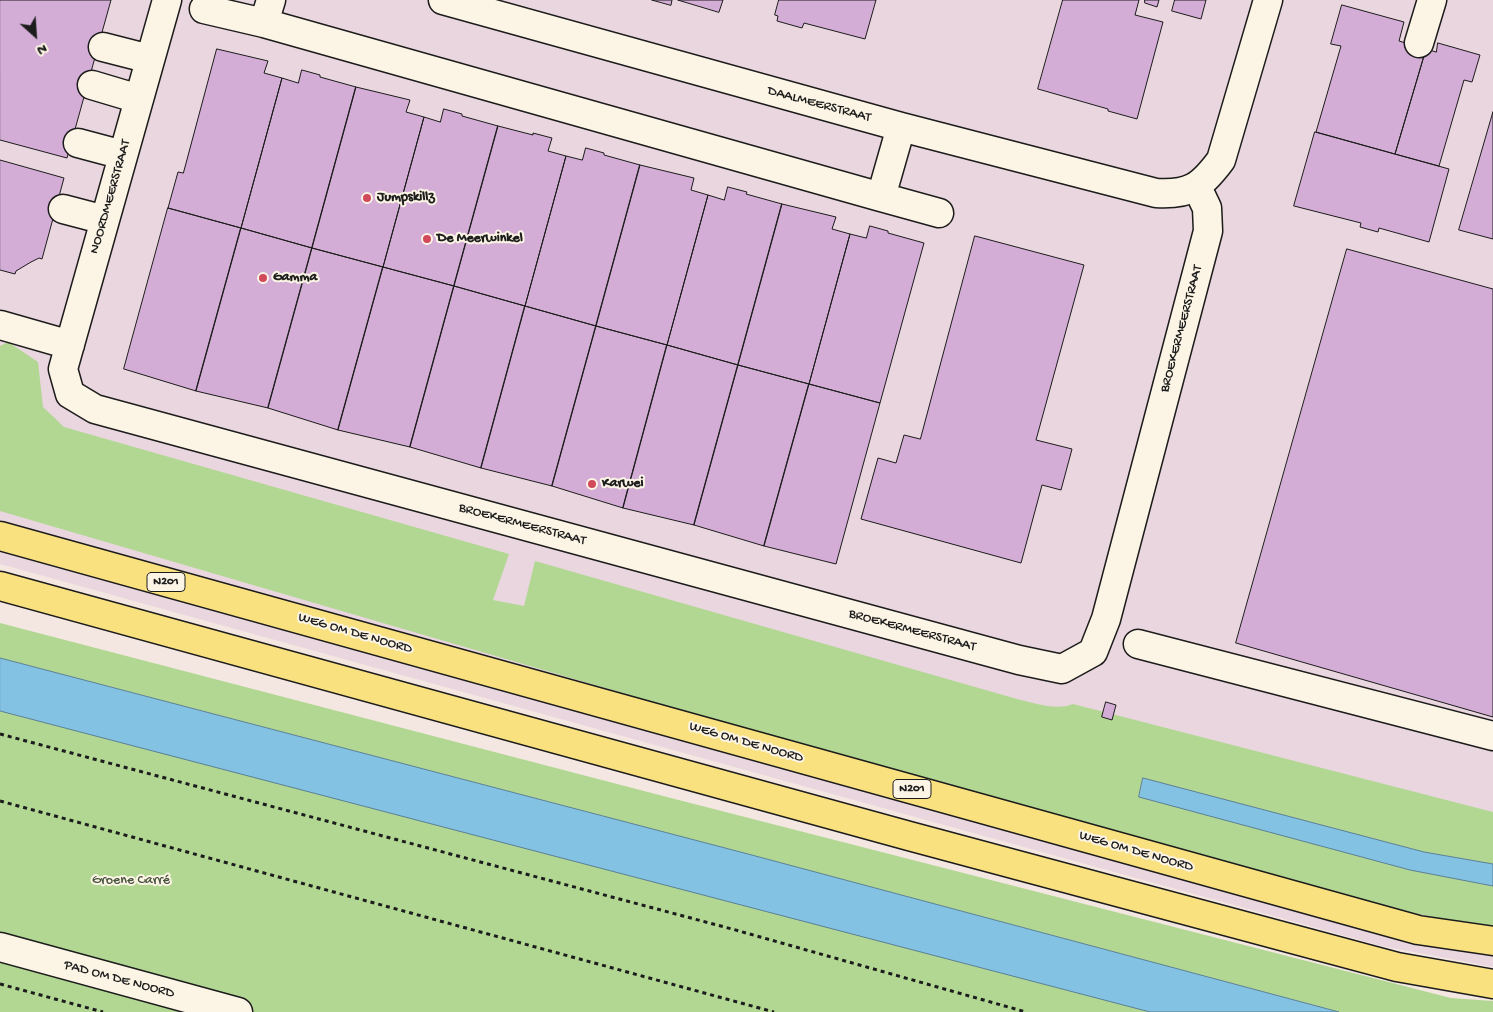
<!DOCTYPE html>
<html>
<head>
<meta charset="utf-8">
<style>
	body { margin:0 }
	#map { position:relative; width:1493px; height:1012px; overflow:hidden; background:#f4e7e2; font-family:"Gochi Hand",sans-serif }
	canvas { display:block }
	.north { position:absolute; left:10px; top:10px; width:50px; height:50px; -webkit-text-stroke:4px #fcf5e5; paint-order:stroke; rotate:154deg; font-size:14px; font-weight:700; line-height:20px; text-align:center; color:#1c1c1c }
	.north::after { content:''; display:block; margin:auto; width:18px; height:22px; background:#1c1c1c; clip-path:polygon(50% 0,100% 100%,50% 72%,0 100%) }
</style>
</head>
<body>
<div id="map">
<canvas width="1493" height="1012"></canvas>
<div class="north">N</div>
</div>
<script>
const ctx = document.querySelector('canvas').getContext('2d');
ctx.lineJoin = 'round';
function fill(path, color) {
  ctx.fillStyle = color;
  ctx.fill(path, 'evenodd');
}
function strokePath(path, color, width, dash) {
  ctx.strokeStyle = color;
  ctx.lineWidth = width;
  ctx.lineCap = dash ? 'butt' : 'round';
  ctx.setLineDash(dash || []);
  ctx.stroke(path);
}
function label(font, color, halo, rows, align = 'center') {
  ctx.font = font + ' "Gochi Hand",sans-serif';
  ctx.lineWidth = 4;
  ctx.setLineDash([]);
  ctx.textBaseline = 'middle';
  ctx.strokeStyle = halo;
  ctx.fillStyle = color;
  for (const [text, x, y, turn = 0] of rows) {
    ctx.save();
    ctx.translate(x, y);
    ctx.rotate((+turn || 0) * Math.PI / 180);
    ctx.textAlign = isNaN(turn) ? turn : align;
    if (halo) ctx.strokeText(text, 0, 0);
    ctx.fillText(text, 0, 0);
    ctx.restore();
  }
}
fill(new Path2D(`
	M0,0H1493V967L1382,946L0,564Z`), '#ead6de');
fill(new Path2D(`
	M8,342L38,362L43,407L64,427L509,554L493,600L524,606L535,561L1017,699C1035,703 1056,711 1073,704L1493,812V864L1424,852L1143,778L1139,796L1410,870L1493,886V929L1409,912L1154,842L687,712L0,511V346Z
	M0,623L667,797L1451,998L1493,1001V1012H1339L748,854L0,658Z
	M0,711L1175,1012H0Z`), '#b1d793');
const water = new Path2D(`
	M0,658L748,854L1339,1012H1150L0,711Z
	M1143,778L1424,852L1493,864V886L1410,870L1139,797Z`);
fill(water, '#84c2e4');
strokePath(water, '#5a8094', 1);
const building = new Path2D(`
	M0,0H111L67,158L0,140Z
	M652,0H672L671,5Z
	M678,0H723L719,12Z
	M779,0H876L865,39L804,23L802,28L777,21L778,16L775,15Z
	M1063,0H1139L1135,15L1163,22L1137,119L1108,111V109L1038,89Z
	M1145,0H1159L1157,7L1145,3Z
	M1175,0H1206L1201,19L1172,11Z
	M1342,5L1404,22L1399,41L1426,49L1395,154L1316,132L1341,46L1331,44Z
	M1438,43L1480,55L1472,82L1464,80L1439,166L1395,154L1426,49L1436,52Z
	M217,49L268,61L264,73L282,78L241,228L168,208L178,172L183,173Z
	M302,70L320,75V77L356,87L312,248L241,228L282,78L298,83Z
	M356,87L410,100L406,112L424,117L383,267L312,248Z
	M444,109L462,114V116L498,126L454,286L383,267L424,117L440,122Z
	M1493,112V239L1459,230Z
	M498,126L533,135V133L552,138L548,151L566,156L525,306L454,286Z
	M1315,132L1449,169L1429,242L1379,228L1378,232L1360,227L1361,223L1294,206Z
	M586,148L604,153V155L640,165L596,326L525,306L566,156L582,160Z
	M0,160L64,178L42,259L39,258L31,262L16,271L15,274L0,270Z
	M640,165L694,178L691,190L708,195L667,345L596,326Z
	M728,187L747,192L746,194L782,204L738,365L667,345L708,195L724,200Z
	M782,204L836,217L832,229L850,234L809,384L738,365Z
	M168,208L241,228L196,391L124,369Z
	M870,226L888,231V233L924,243L880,403L809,384L850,234L866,238Z
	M241,228L312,248L268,408L196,391Z
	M975,236L1084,265L1036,440L1072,449L1061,490L1042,485L1021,563L861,519L878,458L896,463L904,435L920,439Z
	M312,248L383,267L338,430L268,408Z
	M1347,249L1493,289V717L1236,643Z
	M383,267L454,286L410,447L338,430Z
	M454,286L525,306L481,468L410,447Z
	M525,306L596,326L552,486L481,468Z
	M596,326L667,345L623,508L552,486Z
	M667,345L738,365L694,525L623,508Z
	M738,365L809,384L764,546L694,525Z
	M809,384L880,403L836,564L764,546Z
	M1106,702L1116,705L1112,720L1102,717Z`);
fill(building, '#d3add6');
strokePath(building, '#1c1c1c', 1);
const minor = new Path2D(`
	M167,0L63,369L70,394L95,409L1019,660L1062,669L1093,652L1106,619L1208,231L1207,208L1197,187
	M271,0L264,23L881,197L901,127
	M443,0L901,127L1156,193C1190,195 1201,187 1221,160L1268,0
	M204,9L264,23
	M1419,43L1432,0
	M103,47L150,59
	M92,85L139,99
	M78,143L123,155
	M881,197L939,213
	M63,209L105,220
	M0,325L70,345
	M1138,644L1493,736
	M0,947L238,1012`);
const highway = new Path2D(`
	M0,536L1418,930L1493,941
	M0,586L909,836L1397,967L1493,984`);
strokePath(minor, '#1c1c1c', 31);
strokePath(highway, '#1c1c1c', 31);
strokePath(new Path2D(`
	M0,734L732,929L1026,1012
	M0,801L774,1012
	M0,984L103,1012`), '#1c1c1c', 3, [4, 4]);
strokePath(minor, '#fcf5e5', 28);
strokePath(highway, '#fae180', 28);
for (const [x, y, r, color] of [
	[367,198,5,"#d1495b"],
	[427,239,5,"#d1495b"],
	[263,278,5,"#d1495b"],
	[592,484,5,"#d1495b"]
]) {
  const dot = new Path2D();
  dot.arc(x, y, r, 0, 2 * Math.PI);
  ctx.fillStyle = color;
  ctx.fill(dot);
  strokePath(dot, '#fcf5e5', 2);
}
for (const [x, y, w] of [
	[166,582,38],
	[912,789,38]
]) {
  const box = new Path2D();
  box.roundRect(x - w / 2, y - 9.5, w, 19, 4);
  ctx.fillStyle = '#fcf5e5';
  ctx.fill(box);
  strokePath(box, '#1c1c1c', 1);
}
label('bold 12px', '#1c1c1c', null, [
	["N201",166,582],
	["N201",912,789]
]);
label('14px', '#1c1c1c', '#fcf5e5', [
	["DAALMEERSTRAAT",819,105,15],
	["NOORDMEERSTRAAT",111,197,-74],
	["BROEKERMEERSTRAAT",1182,329,-75],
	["BROEKERMEERSTRAAT",522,525,15],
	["BROEKERMEERSTRAAT",912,631,15],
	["WEG OM DE NOORD",355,634,16],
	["WEG OM DE NOORD",746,743,16],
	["WEG OM DE NOORD",1136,852,16],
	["PAD OM DE NOORD",119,980,15]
]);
label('bold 14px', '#1c1c1c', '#fcf5e5', [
	["Jumpskillz",377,198],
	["De Meerwinkel",437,239],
	["Gamma",273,278],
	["Karwei",602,484]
], 'left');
label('14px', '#495440', '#fcf5e5', [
	["Groene Carré",131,881]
]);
</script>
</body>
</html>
